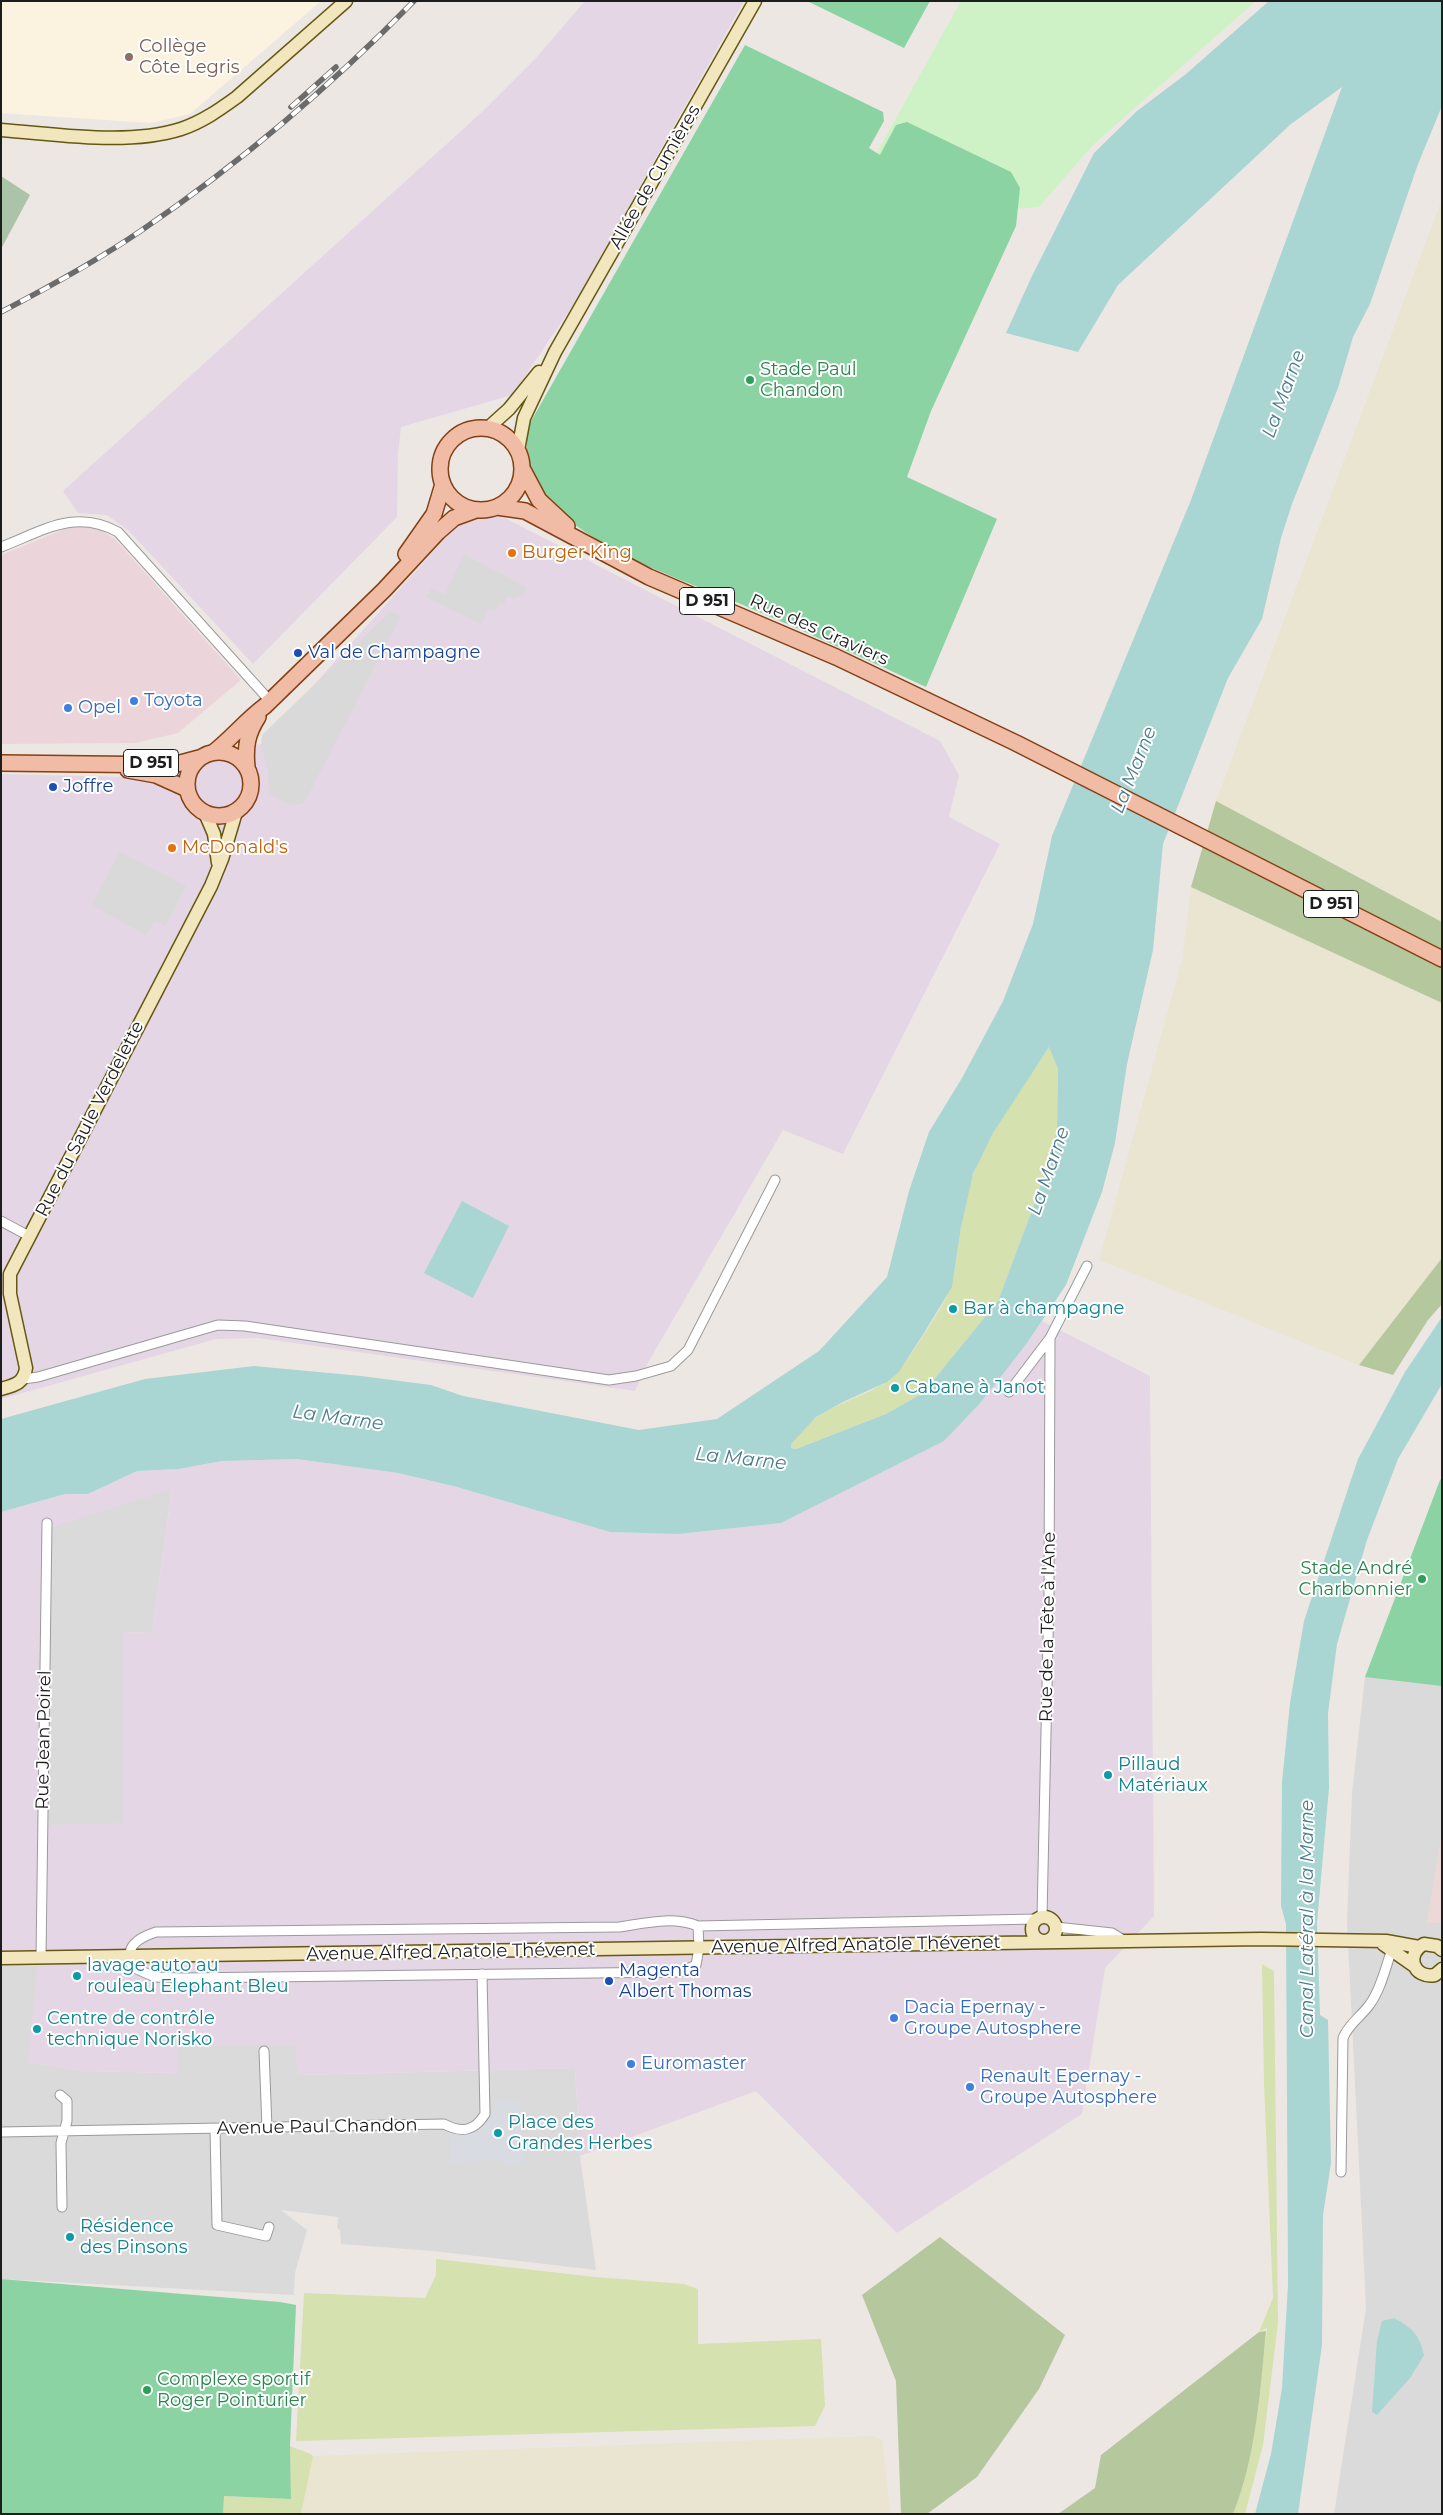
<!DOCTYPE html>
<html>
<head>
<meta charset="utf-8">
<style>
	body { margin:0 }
	#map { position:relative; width:1443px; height:2515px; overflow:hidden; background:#ede7e4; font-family:Montserrat,sans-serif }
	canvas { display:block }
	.frame { position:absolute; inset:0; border:2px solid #1d1d1d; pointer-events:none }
</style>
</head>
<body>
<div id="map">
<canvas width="1443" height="2515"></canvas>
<div class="frame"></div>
</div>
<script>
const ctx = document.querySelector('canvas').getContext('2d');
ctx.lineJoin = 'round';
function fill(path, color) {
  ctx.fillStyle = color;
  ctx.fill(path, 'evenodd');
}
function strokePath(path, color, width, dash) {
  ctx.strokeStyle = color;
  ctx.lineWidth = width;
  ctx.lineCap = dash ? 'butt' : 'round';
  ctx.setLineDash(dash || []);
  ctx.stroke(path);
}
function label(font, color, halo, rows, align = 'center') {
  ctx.font = font + ' Montserrat,sans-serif';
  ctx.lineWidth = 4;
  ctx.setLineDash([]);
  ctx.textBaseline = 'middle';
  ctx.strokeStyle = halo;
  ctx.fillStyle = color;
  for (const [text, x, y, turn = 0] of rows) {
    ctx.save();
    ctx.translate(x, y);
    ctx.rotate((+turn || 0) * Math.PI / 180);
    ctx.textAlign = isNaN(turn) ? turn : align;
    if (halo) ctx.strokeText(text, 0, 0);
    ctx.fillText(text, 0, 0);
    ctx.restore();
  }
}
fill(new Path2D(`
	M1442,1478V2514H1334L1366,2308L1347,1922L1352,1793L1365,1677Z
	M172,1488L152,1633L123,1632V1824L48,1826L47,1954L28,2062L83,2071L177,2073L178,2046H297L298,2075L575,2068L580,2156L596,2270L433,2251L341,2244L340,2230L337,2228L338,2217L281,2210L307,2230L295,2273L294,2295L1,2279V1951L37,1950L41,1530Z`), '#dbdada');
fill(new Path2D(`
	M72,526L96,527L115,539L241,680L178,733L135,743L1,744V555Z`), '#ecd5da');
fill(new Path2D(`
	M585,1H744L575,302L512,395L401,427L398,454L397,517L253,664L128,530L107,515L78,513L63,491L482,112L535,59Z
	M497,514L940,741L959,775L949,817L1000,844L843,1154L783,1130L649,1361L635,1391L258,1338L216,1339L1,1399V774L124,777L261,744L457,525Z
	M1042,1321L1150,1376L1154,1916L1105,1968L1082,2114L897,2233L756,2091L580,2156L575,2068L297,2075L296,2046H178V2073L83,2071L28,2062L37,1967L47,1954L48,1825L123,1823V1632L152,1633L172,1489L41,1530L37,1950L1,1951V1512L65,1494H88L137,1471L178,1469L222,1461L297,1459L398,1473L457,1487L610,1532L678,1534L781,1523L944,1441L1027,1343Z`), '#e4d6e5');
fill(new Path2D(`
	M1,1H321L190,114L151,123L1,113Z`), '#fbf3df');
fill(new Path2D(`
	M1442,1830V1923H1427Z`), '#edd8d8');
fill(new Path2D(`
	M1442,199V922L1216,801Z
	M1191,887L1442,1003V1258L1359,1365L1099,1260L1182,960Z
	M875,2436L882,2440L891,2514H301L313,2456Z`), '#e9e5d1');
fill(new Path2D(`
	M1049,1047L1058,1069L1057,1130L1037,1197L998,1301L923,1393L886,1414L796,1449L791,1448V1444C799,1435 807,1424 817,1417C839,1401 885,1390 899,1371C910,1356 948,1300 952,1284C960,1248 960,1208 974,1173C991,1128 1023,1087 1049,1047Z
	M1262,1964L1274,1971L1278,2323L1263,2445L1245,2514H1233L1255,2428L1267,2328L1259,2332L1273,2298L1264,2084Z
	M436,2259L595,2277L684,2284L698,2289V2344L821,2339L825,2406L815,2426L296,2441L304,2293L425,2298L436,2275Z
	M290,2446C297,2450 308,2451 313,2456L301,2514H223L224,2496L291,2499Z`), '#d5e1af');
fill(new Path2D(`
	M1216,801L1442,922V1003L1191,887Z
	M1442,1258V1304L1428,1320L1393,1375L1359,1365Z
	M940,2237L1065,2335L1039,2389L977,2477L927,2514H901L896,2381L862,2295Z
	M1266,2331C1260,2393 1256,2456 1233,2514H1058L1095,2488L1101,2455L1259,2332Z`), '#b5c79d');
fill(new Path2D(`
	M1,176L30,195L1,249Z`), '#abc3a8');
fill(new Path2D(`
	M961,1H1256L1093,145L1039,207L1003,210L875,156Z`), '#cef2c5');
fill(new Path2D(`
	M807,1H930L904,48Z
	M745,45L883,112L884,121L869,148L880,155L896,125L907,122L1011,172L1020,188L1016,226L931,411L907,477L997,519L926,687C863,658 800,629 736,602C677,578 613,557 564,516C537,495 518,457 530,423Z
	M1442,1478V1686L1365,1677L1440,1480Z
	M1,2279L280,2302L296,2305L290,2446L291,2499L224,2496L223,2514H1Z`), '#8bd3a3');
fill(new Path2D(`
	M464,555L527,587L524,594L513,599L507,596L504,604L500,603L496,611L489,609L481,624L426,597L431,589L445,594Z
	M391,611L401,616L305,801L301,804L291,805L269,794L268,770L261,746L262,735Z
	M120,852L186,886L166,926L154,921L146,935L92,905Z`), '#d9d9d9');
fill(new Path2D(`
	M495,2102H521L523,2163L507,2164L497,2159L450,2163V2132L460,2136L478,2132L491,2118Z`), '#d8dbe2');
fill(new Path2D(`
	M1269,1H1442V106L1418,164L1370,304L1353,337L1338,388L1292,504L1281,538L1262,619L1228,678L1163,844L1153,950L1127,1064L1115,1143L1102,1192L1066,1285L1027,1343L981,1402L944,1441L781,1523L678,1534L610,1532L457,1487L398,1473L297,1459L222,1461L178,1469L137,1471L88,1494H65L1,1512V1419L145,1379L254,1366L361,1376L431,1385L463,1396L639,1430L717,1419L819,1351L887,1277L909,1191L929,1132L962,1078L1003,1001L1033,924L1052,836L1191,500L1342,87L1291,124L1118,285L1078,352L1006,333L1032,276L1094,153L1137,111L1186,74ZM1049,1047L1058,1069L1057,1130L1037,1197L998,1301L923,1393L886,1414L796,1449L791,1448V1444L816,1417L843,1402L887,1382L898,1373L924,1333L952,1287L961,1227L973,1174L993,1133Z
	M462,1201L509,1226L473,1298L424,1273Z
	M1442,1317V1384L1398,1459L1367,1540L1337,1644L1328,1713L1329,1788L1317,1923L1320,2015L1328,2020L1331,2163L1323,2215L1322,2345L1298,2514H1255L1271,2454L1282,2388L1288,2285L1286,1924L1281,1906L1282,1782L1290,1703L1304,1621L1358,1459L1405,1372Z
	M1394,2318C1411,2327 1420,2335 1424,2355L1410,2378L1377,2415L1372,2412L1377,2341L1382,2321Z`), '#a9d5d3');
const street = new Path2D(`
	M1,547C43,531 75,508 118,532L270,701
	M1,1221L29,1236
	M23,1379L38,1377L218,1325L245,1326L609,1380L636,1376L671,1366L688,1350L775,1180
	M1009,1392L1050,1338L1087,1266
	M1042,1917L1049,1594L1050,1338
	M698,1926L699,1948L696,1965L680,1972L182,1978L155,1977L132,1967C124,1946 138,1938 156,1932L619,1927C646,1923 672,1916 698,1926L1036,1919
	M1056,1927L1112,1933L1125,1941
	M41,1957L47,1523
	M264,2051L267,2128
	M60,2095L67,2101V2121L61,2143L62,2207
	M215,2129L217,2225L266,2236L269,2227
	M1,2132L444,2124C461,2133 474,2132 485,2114L482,1974
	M1341,2172L1343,2038C1349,2023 1361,2017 1370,2004C1381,1989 1386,1966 1392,1949`);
const secondary = new Path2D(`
	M1,130C57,134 127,146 181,129C202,122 219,110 237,97L346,1
	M488,428L509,409L539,372
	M518,450L524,418L555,352L755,1
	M205,813L214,834L218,863
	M1,1389C15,1385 24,1383 26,1368L10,1294V1274L211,886L222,859L236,812
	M1032 1929a12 12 0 1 1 24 0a12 12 0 1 1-24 0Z
	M1383,1944L1413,1965
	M1442,1950L1437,1946L1424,1944C1405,1954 1413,1979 1435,1975L1442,1969
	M1,1958L1261,1939L1386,1941L1419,1947`);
const primary = new Path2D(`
	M440 469a41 41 0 1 1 82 0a41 41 0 1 1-82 0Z
	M523,470L539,500L567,526
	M497,507L525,511L649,577L836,657L1016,743L1442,959
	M406,554L434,514L443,484
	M214,752C232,738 246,720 265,706L384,590L438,532L454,518L476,510
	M187 784a32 32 0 1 1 64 0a32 32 0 1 1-64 0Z
	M1,763L173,765L199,758
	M247,767C245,747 247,734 258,717
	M128,770L156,775L187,789`);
strokePath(street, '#9a9a9a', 11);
strokePath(secondary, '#665812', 15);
strokePath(primary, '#843f12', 18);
strokePath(street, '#fff', 9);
strokePath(secondary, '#f1e6bd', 12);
strokePath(primary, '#f0bca5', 15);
const rail = new Path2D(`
	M291,107L336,67
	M1,312C49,287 97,261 142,230C240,163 331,86 414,1`);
strokePath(rail, '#6b6b6b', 5.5);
strokePath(rail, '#fff', 4, [11]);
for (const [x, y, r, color] of [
	[129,57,5,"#8d6e63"],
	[750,380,5,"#2e9e5b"],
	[512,553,5,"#e8710a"],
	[298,653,5,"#1a4fb4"],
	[134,701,5,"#3f7fe0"],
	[68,708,5,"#3f7fe0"],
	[53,787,5,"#1a4fb4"],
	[172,848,5,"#e8710a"],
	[953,1309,5,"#0f9aa8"],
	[895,1388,5,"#0f9aa8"],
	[1422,1579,5,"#2e9e5b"],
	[1108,1775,5,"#0f9aa8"],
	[77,1976,5,"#0f9aa8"],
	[609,1981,5,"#1a4fb4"],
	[894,2018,5,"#3f7fe0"],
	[37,2029,5,"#0f9aa8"],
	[631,2064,5,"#3f7fe0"],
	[970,2087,5,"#3f7fe0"],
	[498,2133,5,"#0f9aa8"],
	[70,2237,5,"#0f9aa8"],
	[147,2390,5,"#2e9e5b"]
]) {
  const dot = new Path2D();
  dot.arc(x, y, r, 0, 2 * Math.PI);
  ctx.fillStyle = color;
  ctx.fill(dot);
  strokePath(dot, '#fff', 2);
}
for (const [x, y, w] of [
	[707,601,55],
	[151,763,55],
	[1331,904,55]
]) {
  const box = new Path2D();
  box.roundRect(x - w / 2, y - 13.5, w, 27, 4);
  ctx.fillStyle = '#fff';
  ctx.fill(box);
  strokePath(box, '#1d1d1d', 1);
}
label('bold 16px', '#1d1d1d', null, [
	["D 951",707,601],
	["D 951",151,763],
	["D 951",1331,904]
]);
label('18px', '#785e54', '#fff', [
	["Collège",139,47],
	["Côte Legris",139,68]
], 'left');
label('18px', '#1d1d1d', '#fff', [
	["Allée de Cumières",655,177,-60],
	["Rue des Graviers",819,630,24],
	["Rue du Saule Verdelette",90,1119,-63],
	["Rue de la Tête à l'Ane",1048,1627,-89],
	["Rue Jean Poirel",44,1740,-89],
	["Avenue Alfred Anatole Thévenet",856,1945,-1],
	["Avenue Alfred Anatole Thévenet",451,1952,-1],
	["Avenue Paul Chandon",317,2127,-1]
]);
label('18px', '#27864d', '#fff', [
	["Stade Paul",760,370],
	["Chandon",760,391],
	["Stade André",1412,1569,"right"],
	["Charbonnier",1412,1590,"right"],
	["Complexe sportif",157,2380],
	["Roger Pointurier",157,2401]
], 'left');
label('18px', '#c56008', '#fff', [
	["Burger King",522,553],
	["McDonald's",182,848]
], 'left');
label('18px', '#164399', '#fff', [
	["Val de Champagne",308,653],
	["Joffre",63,787],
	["Magenta",619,1971],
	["Albert Thomas",619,1992]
], 'left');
label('18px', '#366cbe', '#fff', [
	["Toyota",144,701],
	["Opel",78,708],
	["Dacia Epernay -",904,2008],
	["Groupe Autosphere",904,2029],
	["Euromaster",641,2064],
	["Renault Epernay -",980,2077],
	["Groupe Autosphere",980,2098]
], 'left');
label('18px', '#0d838f', '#fff', [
	["Bar à champagne",963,1309],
	["Cabane à Janot",905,1388],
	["Pillaud",1118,1765],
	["Matériaux",1118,1786],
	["lavage auto au",87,1966],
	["rouleau Elephant Bleu",87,1987],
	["Centre de contrôle",47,2019],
	["technique Norisko",47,2040],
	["Place des",508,2123],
	["Grandes Herbes",508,2144],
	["Résidence",80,2227],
	["des Pinsons",80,2248]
], 'left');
label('italic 19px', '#4b7c8b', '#fff', [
	["La Marne",1284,394,-70],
	["La Marne",1134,770,-68],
	["La Marne",1049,1171,-71],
	["La Marne",338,1418,8],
	["La Marne",741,1459,6],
	["Canal Latéral à la Marne",1307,1919,-90]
]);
</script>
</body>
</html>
